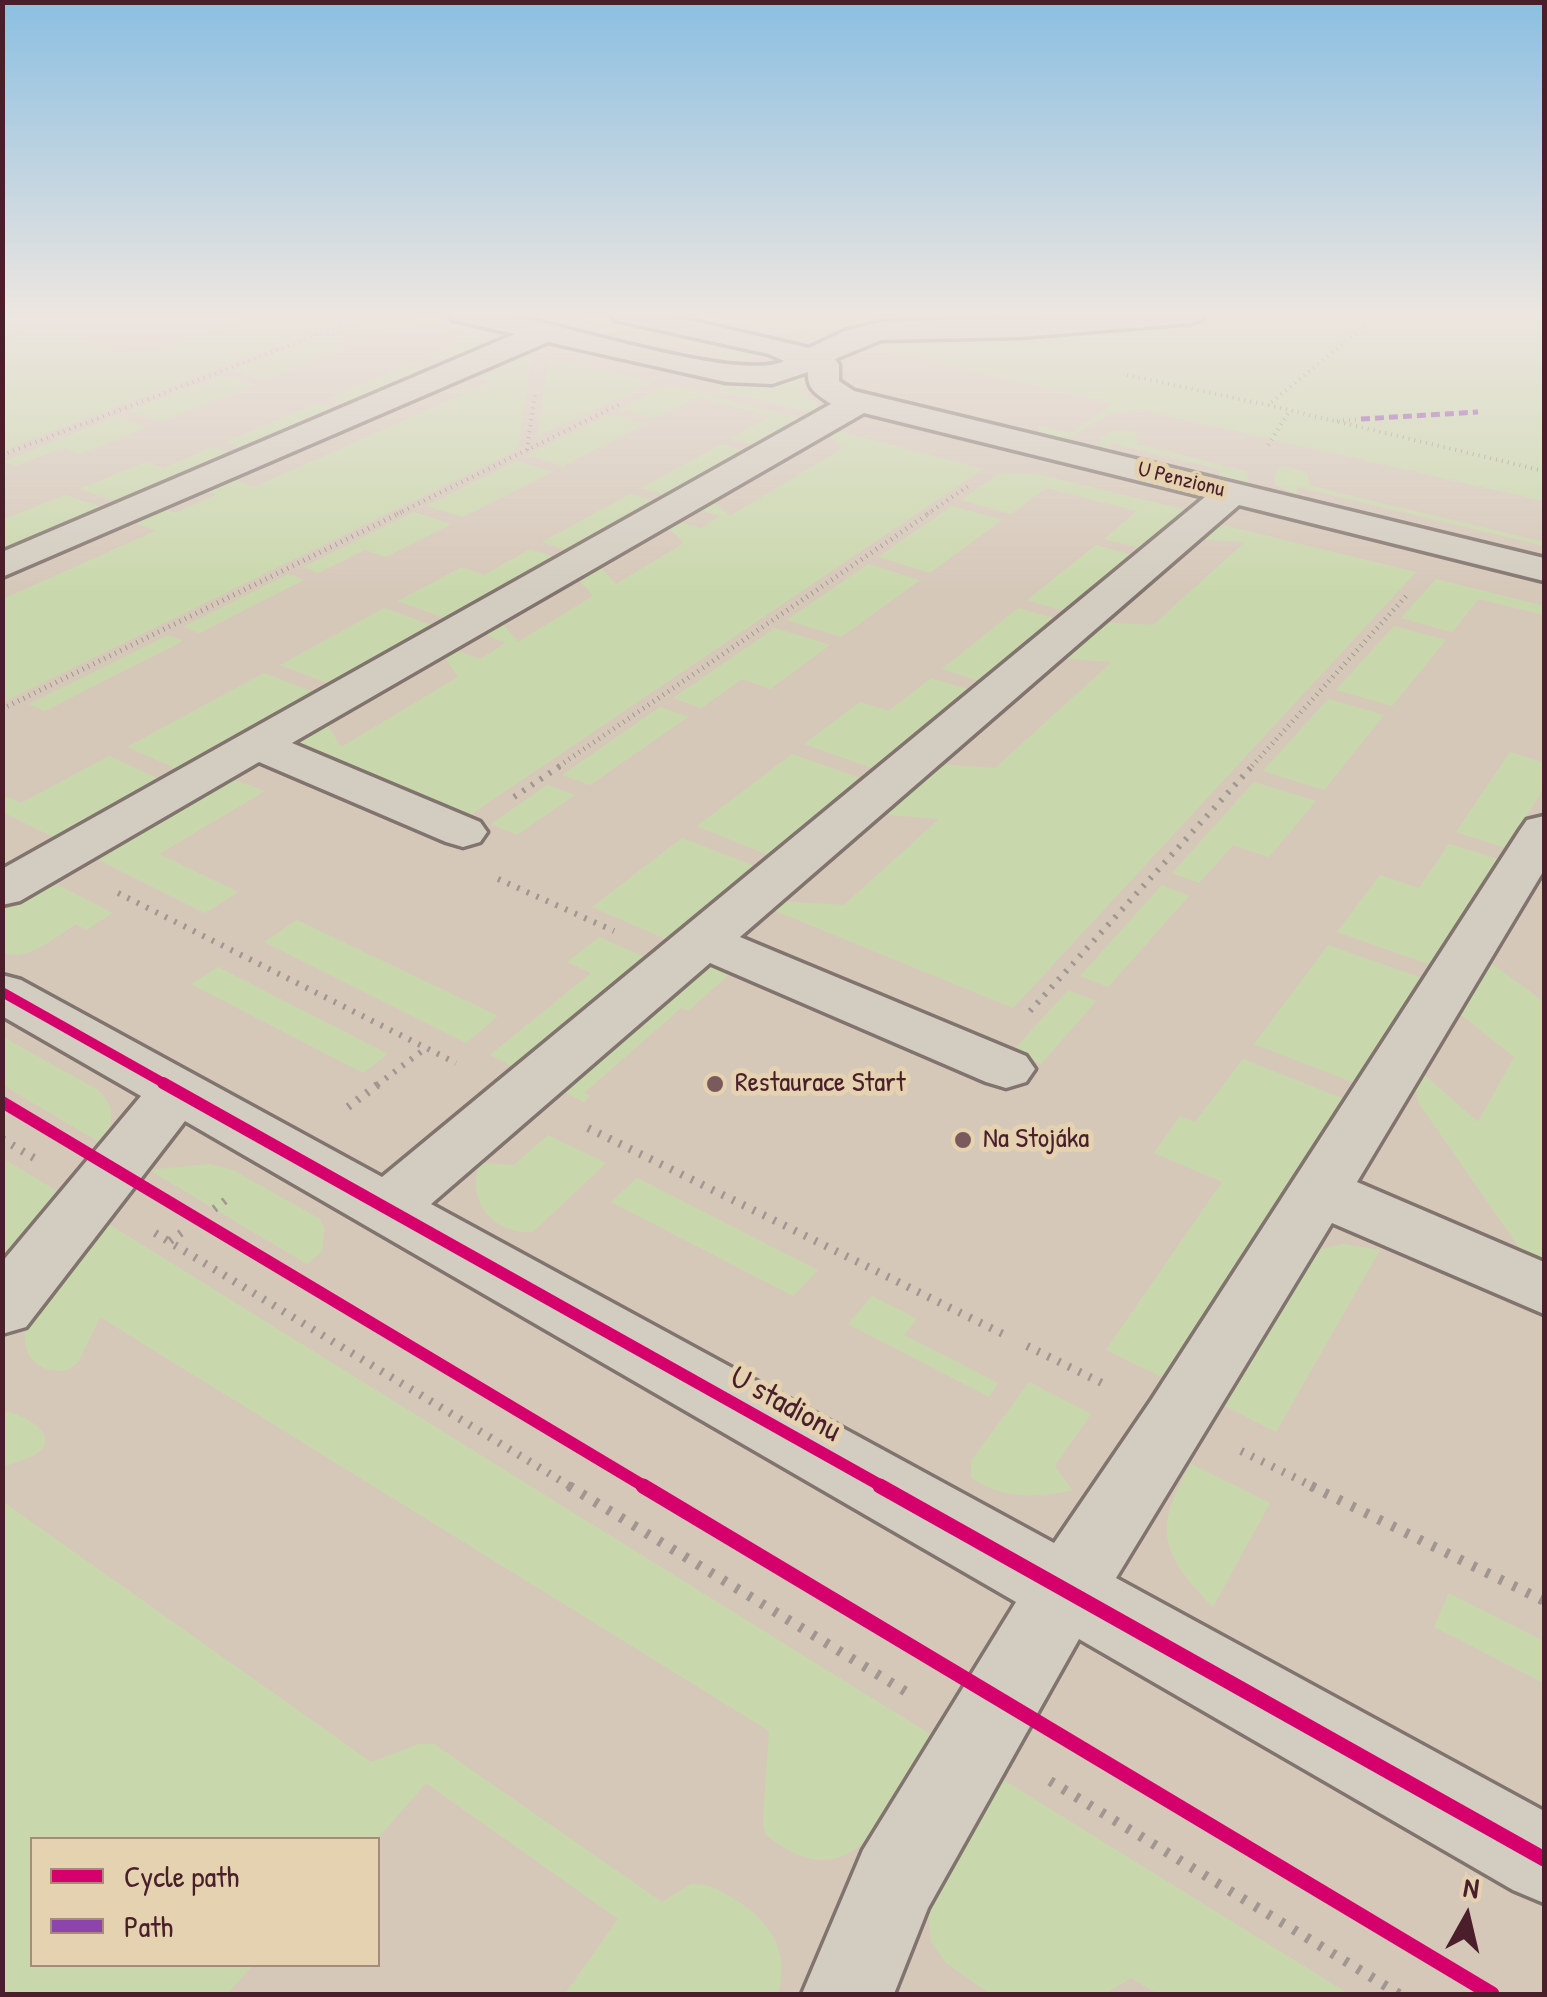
<!DOCTYPE html>
<html>
<head>
<meta charset="utf-8">
<style>
	body { margin:0 }
	#map { position:relative; width:1547px; height:1997px; overflow:hidden; background:#d6c8b9; font-family:"Patrick Hand",sans-serif }
	canvas { display:block }
	.frame { position:absolute; inset:0; border:5px solid #4a1f2b; pointer-events:none }
	.legend { position:absolute; left:30px; top:1837px; width:350px; height:130px; box-sizing:border-box; background:#e4d2b0; border:2px solid #a68a7b; margin:0; padding:12px 18px; list-style:none; font-size:30px; color:#4a1f2b }
	.legend li { display:flex; align-items:center; gap:20px; height:50px }
	.legend b { width:50px; border:2px solid #a68a7b }
	.north { position:absolute; left:1417px; top:1867px; width:100px; height:100px; -webkit-text-stroke:8px #e4d2b0; paint-order:stroke; rotate:8deg; font-size:28px; font-weight:700; line-height:40px; text-align:center; color:#4a1f2b }
	.north::after { content:''; display:block; margin:auto; width:35px; height:45px; background:#4a1f2b; clip-path:polygon(50% 0,100% 100%,50% 72%,0 100%) }
</style>
</head>
<body>
<div id="map">
<canvas width="1547" height="1997"></canvas>
<div class="frame"></div>
<ul class="legend">
<li><b style="height:12px;background:#d6006c"></b>Cycle path</li>
<li><b style="height:12px;background:#8e44ad"></b>Path</li>
</ul>
<div class="north">N</div>
</div>
<script>
const ctx = document.querySelector('canvas').getContext('2d');
ctx.lineJoin = 'round';
function fill(path, color) {
  ctx.fillStyle = color;
  ctx.fill(path, 'evenodd');
}
function strokePath(path, color, width, dash) {
  ctx.strokeStyle = color;
  ctx.lineWidth = width;
  ctx.lineCap = dash ? 'butt' : 'round';
  ctx.setLineDash(dash || []);
  ctx.stroke(path);
}
function label(font, color, halo, rows, align = 'center') {
  ctx.font = font + ' "Patrick Hand",sans-serif';
  ctx.lineWidth = 10;
  ctx.setLineDash([]);
  ctx.textBaseline = 'middle';
  ctx.strokeStyle = halo;
  ctx.fillStyle = color;
  for (const [text, x, y, turn = 0] of rows) {
    ctx.save();
    ctx.translate(x, y);
    ctx.rotate((+turn || 0) * Math.PI / 180);
    ctx.textAlign = isNaN(turn) ? turn : align;
    if (halo) ctx.strokeText(text, 0, 0);
    ctx.fillText(text, 0, 0);
    ctx.restore();
  }
}
fill(new Path2D(`
	M257,314H360L3,450V354L17,345L3,340V325L35,335L61,333L120,352L162,350Z
	M381,314H392L505,342L452,364L426,357L469,338L409,323L363,341L332,332Z
	M537,314H558L726,352L738,348L755,356L722,367L703,362L725,355Z
	M712,314H1544V501L1138,409L1107,415L1065,441L1039,439L1038,426L1071,433L1113,403L824,337L795,344L761,339L762,333L789,338L810,335Z
	M322,336L352,345L266,380L234,370Z
	M520,351L531,360L518,446L513,452L3,702V599L155,531L130,520L160,508L175,513L216,495L203,489L228,478L254,487L491,382L481,378L511,364L498,360Z
	M548,358L654,382L538,436Z
	M415,362L442,369L356,406L329,398Z
	M223,375L254,384L161,422L129,411Z
	M798,377L804,379L802,392L817,404L819,415L718,389L727,380Z
	M669,385L808,421L762,447L730,439L770,416L697,397L655,418L620,409Z
	M318,403L344,411L251,450L225,442Z
	M610,414L645,424L563,466L527,455Z
	M116,416L148,427L80,454L63,448L15,466L3,462Z
	M830,429L983,469L470,815L296,741L325,720L341,747L458,677L442,653L450,648L480,659L506,643L485,635L472,642L465,640L499,619L518,642L593,596L575,575L596,563L616,584L684,543L665,524L672,520L701,528L720,516L701,510L690,516L682,514L709,498L730,516L843,448L824,432Z
	M1124,430L1136,432L1137,444L1246,471L1251,490L1221,483L1218,469L1111,443L1110,456L1100,450V439L1111,431Z
	M721,444L752,453L672,497L641,488Z
	M212,447L239,456L124,504L80,489L146,462L164,468Z
	M516,461L552,472L463,517L426,506Z
	M1280,466L1307,472L1310,486L1544,542V546L1297,487V494L1276,485L1274,476Z
	M1000,473L1037,474L1190,511L1145,549L1104,539L1137,511L1046,488L1011,514L961,500Z
	M630,494L661,503L574,553L542,542Z
	M65,495L110,510L3,556L2,520Z
	M952,506L1002,520L930,573L878,557Z
	M414,512L451,524L386,557L365,550L318,573L303,567Z
	M1214,523L1416,572L1013,1008L768,908L777,901L844,905L939,819L878,814L935,764L995,768L1112,662L1059,658L1100,622L1153,625L1245,542L1197,539Z
	M1096,545L1136,556L1068,612L1027,600Z
	M530,549L561,559L453,621L398,601L462,567L484,575Z
	M868,564L920,580L841,637L787,620Z
	M288,574L304,580L199,633L183,627Z
	M1436,579L1544,606V615L1479,599L1452,632L1401,618Z
	M384,608L439,628L336,686L280,665Z
	M1018,608L1059,620L983,682L942,669Z
	M1394,626L1446,640L1392,706L1336,690Z
	M775,628L830,645L770,689L742,679L701,708L673,698Z
	M168,635L183,641L45,711L29,704Z
	M264,673L321,695L184,772L127,747Z
	M931,678L973,691L878,770L804,744L860,702L889,711Z
	M1328,699L1384,715L1324,790L1263,771Z
	M660,707L688,717L590,785L562,775Z
	M1510,752L1544,763V788L1506,848L1456,832Z
	M792,754L865,780L773,857L697,826Z
	M109,756L166,782L61,841L3,812L2,795L21,803Z
	M229,778L265,791L159,854L238,892L205,913L91,856Z
	M1254,782L1316,801L1269,857L1233,845L1199,883L1172,873Z
	M547,785L575,795L517,835L491,824Z
	M682,838L759,868L670,941L592,907Z
	M1449,844L1498,859L1431,965L1337,932L1380,875L1419,888Z
	M48,880L113,913L86,930L76,924C55,937 27,963 3,952V908Z
	M1162,885L1189,896L1108,987L1080,976Z
	M297,920L498,1016L466,1043L264,942Z
	M599,937L649,959L517,1069L490,1055L591,973L567,962Z
	M1328,945L1422,978L1355,1083L1254,1044Z
	M1491,963L1544,1002V1269L1525,1256L1418,1102L1416,1090L1424,1075L1478,1122L1514,1057L1460,1014Z
	M218,967L388,1054L363,1073L191,984Z
	M714,967L733,971L688,1011L681,1008L584,1093L590,1096L584,1102L558,1089L703,969Z
	M1068,990L1096,1001L1041,1064L1012,1052Z
	M3,1037L98,1090C116,1108 114,1122 102,1144L3,1085Z
	M1243,1059L1344,1099L1164,1378L1106,1350L1222,1182L1154,1153L1180,1116L1195,1122Z
	M548,1135L606,1163L533,1232C492,1234 466,1201 480,1163L514,1165Z
	M2,1158L62,1194L2,1268Z
	M209,1164L233,1170L320,1219L324,1228L322,1252L307,1264L149,1170Z
	M637,1178L818,1270L793,1296L611,1202Z
	M107,1223L933,1736C891,1803 858,1909 765,1834L763,1821L769,1731L100,1317L79,1361L68,1370C42,1374 23,1360 25,1333Z
	M1343,1244L1380,1250L1276,1432L1225,1406L1318,1250Z
	M872,1296L917,1319L904,1335L998,1383L989,1397L848,1324Z
	M1029,1382L1091,1414L1055,1466L1072,1490C1037,1498 1002,1499 971,1478V1461Z
	M3,1411C17,1412 59,1431 41,1450C32,1459 14,1462 3,1467Z
	M1191,1464L1270,1503L1213,1607C1161,1553 1152,1530 1191,1464Z
	M2,1501L371,1762L419,1744H434L662,1902L691,1884C709,1883 720,1890 736,1900C771,1923 790,1952 778,1994H565L618,1919L426,1783L377,1839L32,1840V1964L253,1965L227,1994H3Z
	M1449,1593L1544,1641V1683L1434,1627Z
	M997,1776L1349,1994H1158L1131,1978L1105,1994H990L946,1963L931,1942L927,1897Z`), '#c9d8ac');
const minor = new Path2D(`
	M449,314C465,313 486,312 503,314C561,323 739,383 784,361L769,354L615,320L611,314H663L809,348L845,331L881,322L1090,314H1205L1201,320L1191,323L1020,337L881,340L835,359L839,365V381L854,391L1544,558V581L1239,505L740,937L1026,1056L1035,1069L1026,1082L1006,1088L986,1082L710,963L431,1204L1054,1543L1152,1399L1520,830L1527,820L1544,816V870L1357,1182L1544,1262V1314L1332,1223L1116,1578L1544,1811V1903L1513,1890L1079,1639L928,1908L894,1994H802L863,1850L1016,1602L185,1121L26,1327L2,1334V1262L141,1096L2,1016V975L21,980L382,1177L1205,497L864,413L292,743L480,822L487,832L480,842L463,847L446,842L259,762L20,901L2,905V869L831,404C817,394 807,390 808,372L772,384L726,382L548,342L2,577V552L515,334L453,320Z`);
strokePath(minor, '#81736e', 7);
strokePath(new Path2D(`
	M1379,314L1268,405L1544,471
	M1127,375L1268,405
	M1337,421L1361,419
	M1268,445L1289,412
	M527,450L535,393
	M2,455L371,314
	M397,514L620,404
	M927,514L970,485`), '#a19790', 4, [1, 5]);
strokePath(new Path2D(`
	M2,709L402,512
	M559,766L931,512
	M1252,766L1408,594`), '#a19790', 5, [1, 5]);
strokePath(new Path2D(`
	M514,797L563,764
	M498,879L614,931
	M118,893L456,1063
	M1030,1011L1254,764
	M377,1085L426,1048`), '#a19790', 6, [2.5, 8]);
strokePath(new Path2D(`
	M348,1107L380,1083
	M588,1128L1003,1334
	M2,1139L34,1158
	M214,1209L230,1197
	M155,1233L573,1488
	M170,1241L185,1230
	M1027,1346L1108,1386
	M1241,1451L1316,1488`), '#a19790', 8, [2.5, 9]);
strokePath(new Path2D(`
	M569,1486L908,1693
	M1311,1486L1544,1601
	M1050,1781L1399,1994`), '#a19790', 10, [4, 11]);
fill(minor, '#d3ccc0');
strokePath(new Path2D(`
	M1361,419L1478,412`), '#8e44ad', 5, [9, 5]);
strokePath(new Path2D(`
	M2,992L167,1085`), '#d6006c', 10);
strokePath(new Path2D(`
	M163,1083L885,1488
	M2,1102L647,1488`), '#d6006c', 12);
strokePath(new Path2D(`
	M643,1486L1492,1994
	M880,1486L1544,1859`), '#d6006c', 15);
const sky = ctx.createLinearGradient(0, 0, 0, 593);
sky.addColorStop(0, '#8bbfe2');
sky.addColorStop(0.53, '#ede6e0');
sky.addColorStop(1, '#ede6e000');
ctx.fillStyle = sky;
ctx.fillRect(0, 0, 1547, 593);
for (const [x, y, r, color] of [
	[715,1084,10,"#7b5a5d"],
	[963,1140,10,"#7b5a5d"]
]) {
  const dot = new Path2D();
  dot.arc(x, y, r, 0, 2 * Math.PI);
  ctx.fillStyle = color;
  ctx.fill(dot);
  strokePath(dot, '#e4d2b0', 4);
}
label('22px', '#4a1f2b', '#e4d2b0', [
	["U Penzionu",1181,480,14]
]);
label('28px', '#4a1f2b', '#e4d2b0', [
	["Restaurace Start",735,1084],
	["Na Stojáka",983,1140]
], 'left');
label('32px', '#4a1f2b', '#e4d2b0', [
	["U stadionu",785,1405,29]
]);
</script>
</body>
</html>
